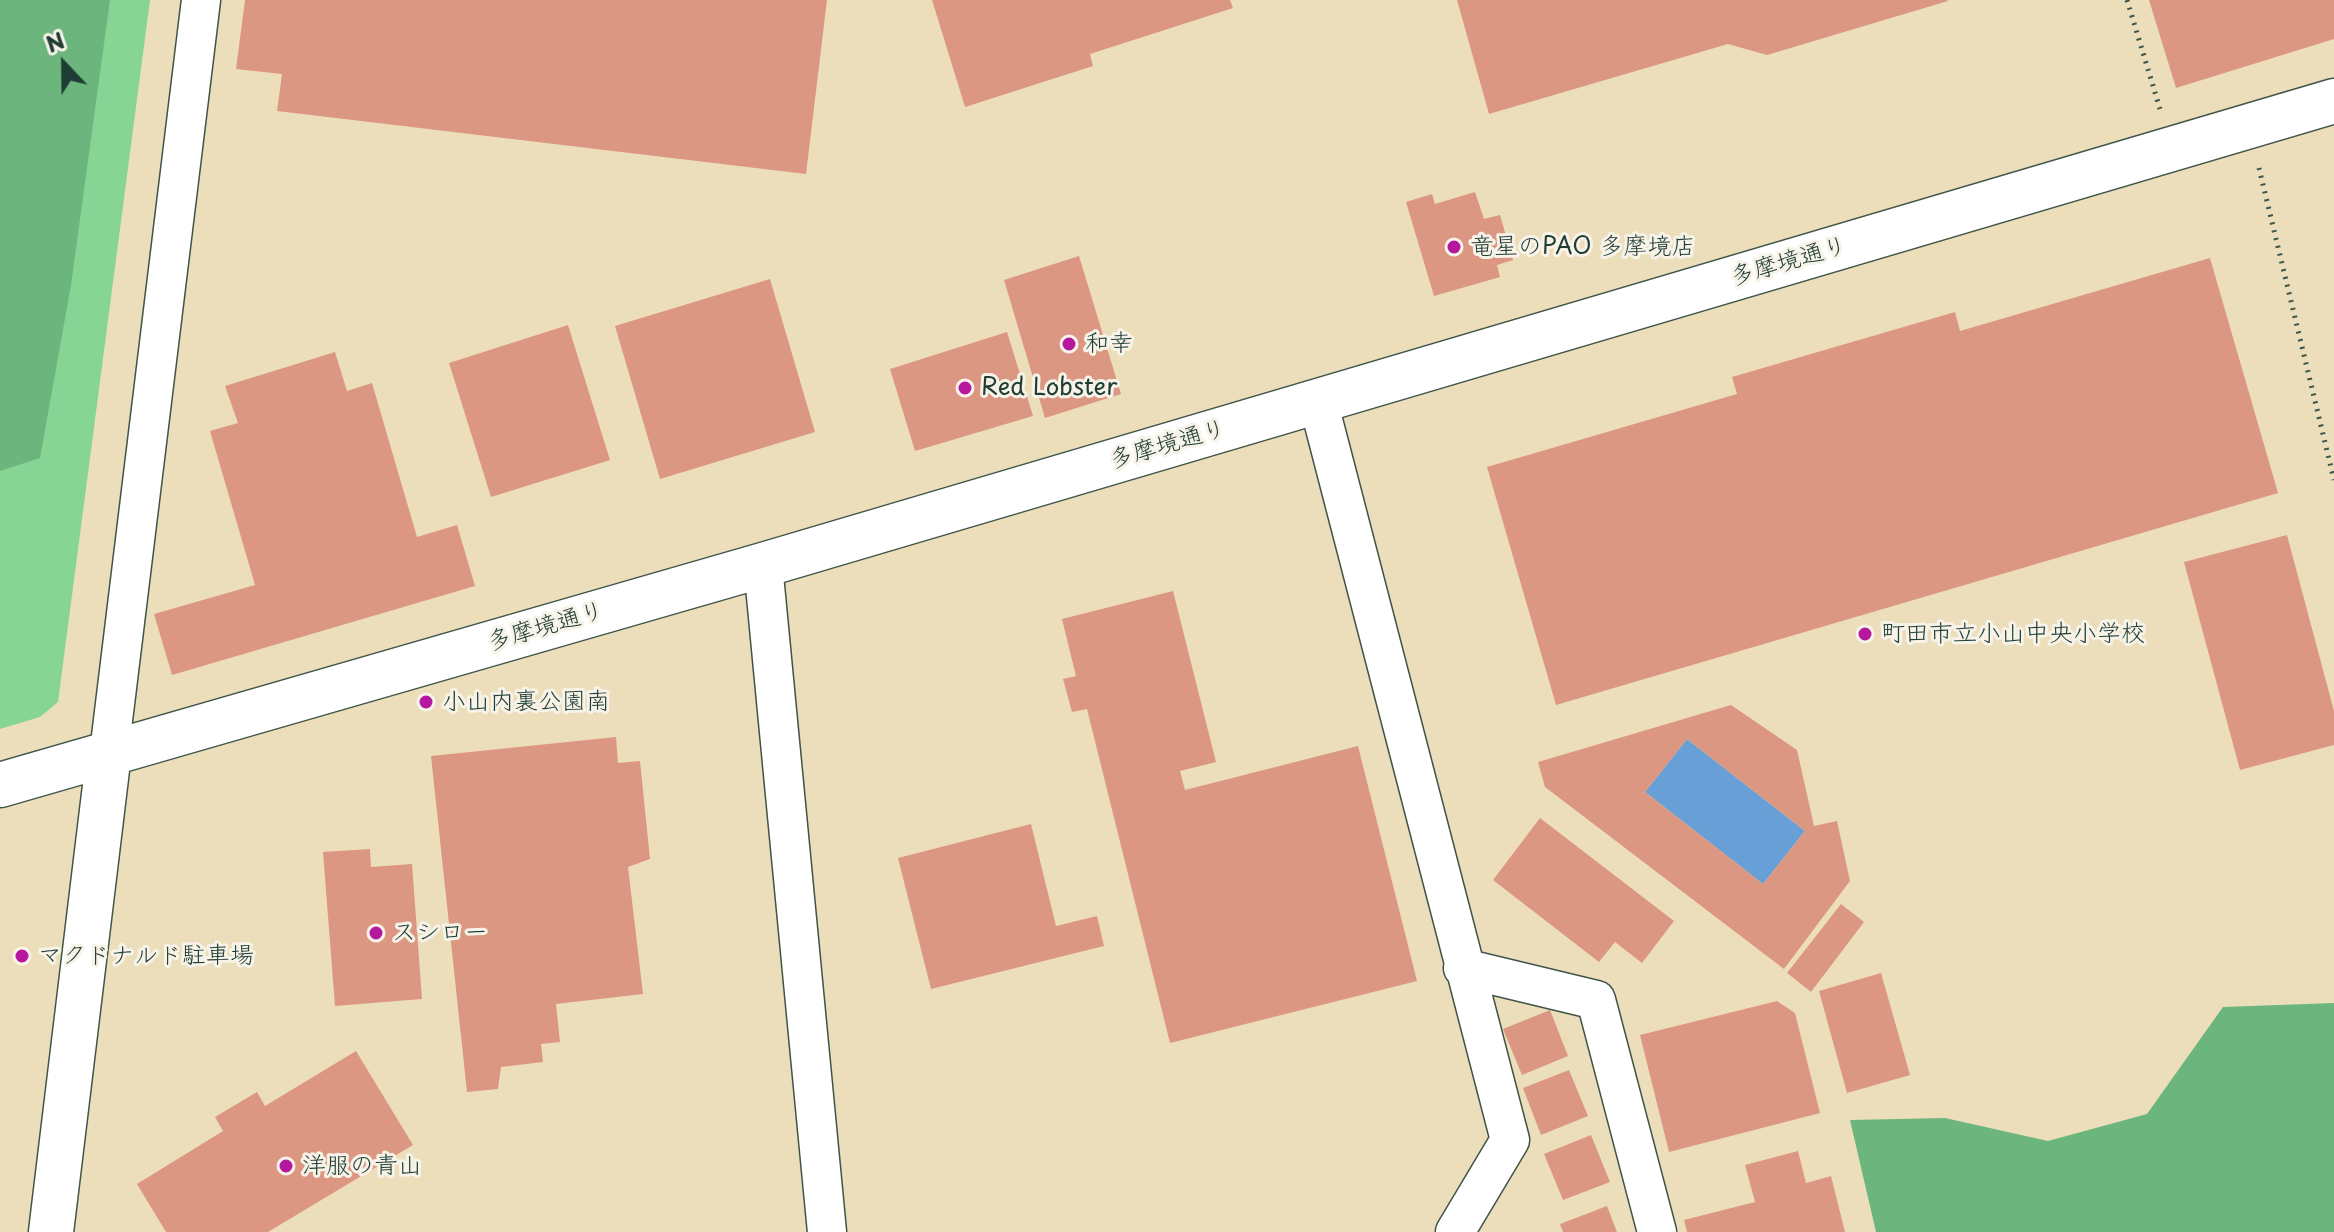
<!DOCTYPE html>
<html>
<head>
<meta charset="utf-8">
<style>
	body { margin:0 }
	#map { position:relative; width:2334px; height:1232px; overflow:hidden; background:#ecdebb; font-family:"Playpen Sans",sans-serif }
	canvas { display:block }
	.north { position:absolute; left:24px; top:24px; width:80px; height:80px; -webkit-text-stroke:6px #f7f3e8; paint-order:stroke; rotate:338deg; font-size:22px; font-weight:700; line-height:32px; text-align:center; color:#1f3d34 }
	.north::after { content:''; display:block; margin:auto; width:28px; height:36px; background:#1f3d34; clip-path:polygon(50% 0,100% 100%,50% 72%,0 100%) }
</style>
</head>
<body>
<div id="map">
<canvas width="2334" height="1232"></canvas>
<div class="north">N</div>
</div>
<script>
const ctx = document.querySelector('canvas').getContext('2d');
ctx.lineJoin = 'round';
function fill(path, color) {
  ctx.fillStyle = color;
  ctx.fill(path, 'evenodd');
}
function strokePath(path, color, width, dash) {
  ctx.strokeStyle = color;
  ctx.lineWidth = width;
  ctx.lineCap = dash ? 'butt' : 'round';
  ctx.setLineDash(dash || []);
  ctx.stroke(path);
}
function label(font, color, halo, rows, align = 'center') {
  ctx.font = font + ' "Playpen Sans","Klee One",sans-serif';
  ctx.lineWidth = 6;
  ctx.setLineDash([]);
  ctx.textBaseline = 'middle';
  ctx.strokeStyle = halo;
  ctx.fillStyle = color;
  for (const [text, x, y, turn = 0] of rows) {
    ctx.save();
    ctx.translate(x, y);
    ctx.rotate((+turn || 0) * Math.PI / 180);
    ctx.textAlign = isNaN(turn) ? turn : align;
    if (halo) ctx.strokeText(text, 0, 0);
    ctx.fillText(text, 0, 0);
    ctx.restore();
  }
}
fill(new Path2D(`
	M0,0H150L58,702L40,717L0,729Z`), '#86d594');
fill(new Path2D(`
	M0,0H110L71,285L40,458L0,471Z
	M2334,1003V1232H1876L1850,1120L1945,1118L2048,1141L2147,1114L2223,1007Z`), '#6cb67e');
fill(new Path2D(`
	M1687,739L1805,831L1763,884L1645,792Z`), '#689fd6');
fill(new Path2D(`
	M245,0H827L806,174L277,111L282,74L236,69Z
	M932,0H1230L1233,8L1090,54L1093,66L965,107Z
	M1457,0H1947L1948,1L1767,55L1728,44L1489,114Z
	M2149,0H2334V39L2176,88Z
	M1475,192L1484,219L1500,215L1513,260L1497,265L1500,277L1434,296L1406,202L1432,194L1435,204Z
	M1079,256L1121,394L1045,418L1004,280Z
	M2210,258L2278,493L1556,705L1487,467L1737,394L1732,377L1955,312L1960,331Z
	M770,279L815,432L660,479L615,326Z
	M568,325L610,460L491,497L449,363Z
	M1007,332L1033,416L915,451L890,369Z
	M335,352L347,391L372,383L417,537L457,525L475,586L172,675L154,614L255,585L210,431L238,423L225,386Z
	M2287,535L2334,711V745L2240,770L2184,562Z
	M1173,591L1216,762L1180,771L1185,790L1358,746L1417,981L1170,1043L1087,709L1072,712L1063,679L1076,676L1062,619Z
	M1731,705L1797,750L1814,826L1837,821L1850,881L1784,969L1545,787L1538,762ZM1687,739L1805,831L1763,884L1645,792Z
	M616,737L618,763L640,761L650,859L628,867L643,994L556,1004L560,1042L541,1044L543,1062L501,1067L498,1089L467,1092L431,756Z
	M1540,818L1674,921L1642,963L1615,942L1599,962L1493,880Z
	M1031,824L1056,926L1097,916L1104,946L931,989L898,858Z
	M370,849L371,867L412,864L422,999L335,1006L323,852Z
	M1841,904L1864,922L1811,992L1787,973Z
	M1881,973L1910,1075L1847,1093L1819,991Z
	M1777,1001L1795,1013L1820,1113L1669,1152L1640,1035Z
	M1550,1010L1568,1056L1522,1075L1503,1029Z
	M356,1051L413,1145L268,1232H166L137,1184L223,1131L215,1117L257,1092L265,1106Z
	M1569,1070L1588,1116L1541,1135L1523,1088Z
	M1591,1135L1610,1182L1563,1200L1544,1154Z
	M1798,1151L1806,1183L1831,1176L1845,1232H1687L1684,1220L1755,1202L1745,1165Z
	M1607,1206L1617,1232H1563L1560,1224Z`), '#dc9782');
const minor = new Path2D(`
	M1318,401L1510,1140L1455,1232
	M763,565L827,1232
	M109,753L201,0
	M1463,968L1596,1000L1657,1232`);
const tertiary = new Path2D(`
	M0,785L763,565L2334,101
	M51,1232L109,753`);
strokePath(minor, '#3e5548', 41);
strokePath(tertiary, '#3e5548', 47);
strokePath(new Path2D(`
	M2127,0L2160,109
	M2259,168L2334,480`), '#3e5548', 5, [2, 6]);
strokePath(minor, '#fff', 38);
strokePath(tertiary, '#fff', 44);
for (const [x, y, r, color] of [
	[1454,247,8,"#b5179e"],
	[1069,344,8,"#b5179e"],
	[965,388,8,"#b5179e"],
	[1865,634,8,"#b5179e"],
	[426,702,8,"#b5179e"],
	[376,933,8,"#b5179e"],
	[22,956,8,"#b5179e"],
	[286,1166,8,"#b5179e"]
]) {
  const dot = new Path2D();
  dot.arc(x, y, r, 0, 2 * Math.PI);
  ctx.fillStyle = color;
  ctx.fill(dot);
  strokePath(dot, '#f7f3e8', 3);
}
label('24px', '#1f3d34', '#f7f3e8', [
	["竜星のPAO 多摩境店",1470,247],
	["和幸",1085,344],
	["Red Lobster",981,388],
	["町田市立小山中央小学校",1881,634],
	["小山内裏公園南",442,702],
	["スシロー",392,933],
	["マクドナルド駐車場",38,956],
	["洋服の青山",302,1166]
], 'left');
label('24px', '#1f3d34', '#f7f3e8', [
	["多摩境通り",1789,262,-16],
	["多摩境通り",1168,445,-16],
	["多摩境通り",546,627,-16]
]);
</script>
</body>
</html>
